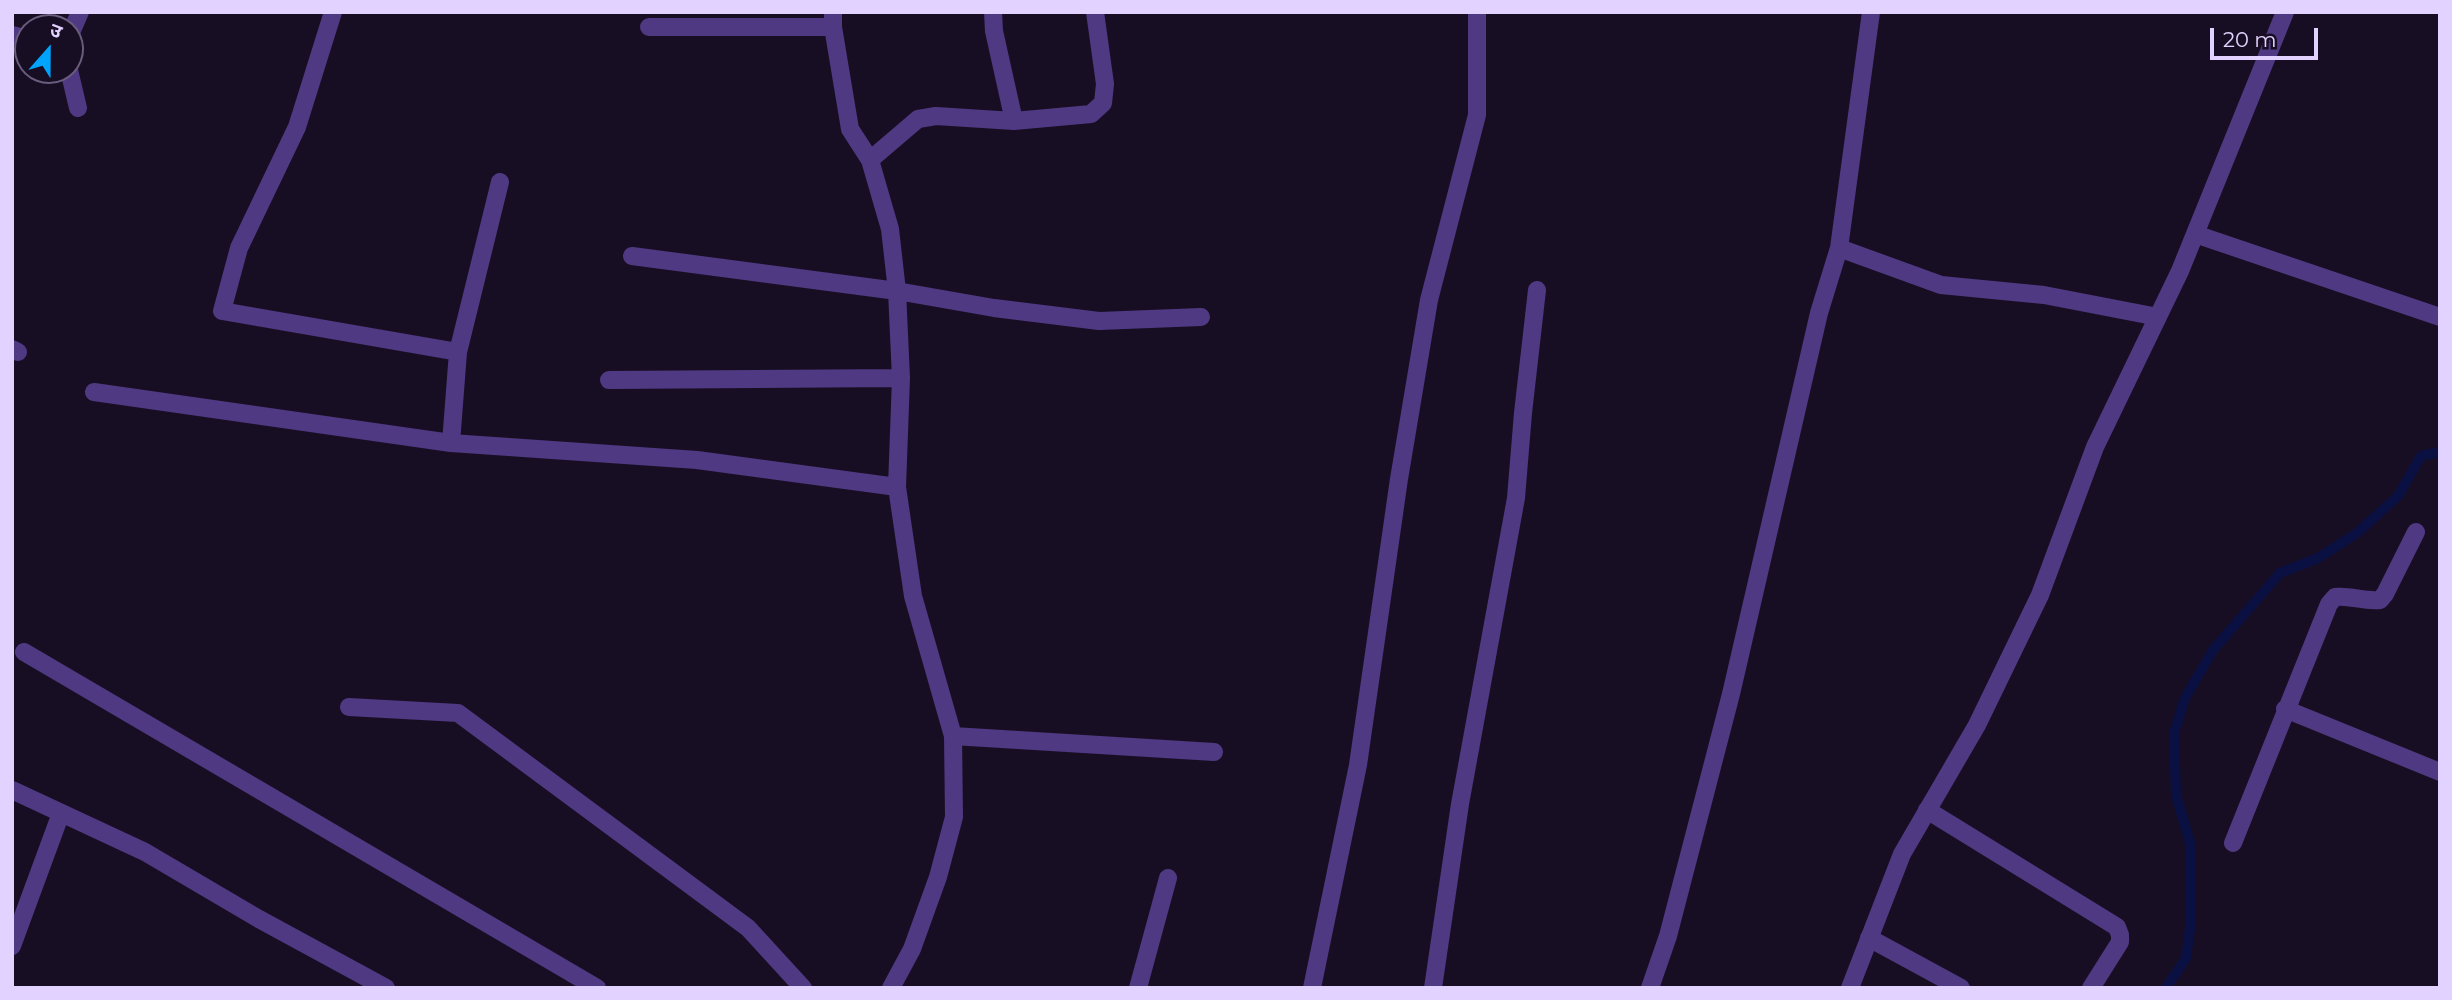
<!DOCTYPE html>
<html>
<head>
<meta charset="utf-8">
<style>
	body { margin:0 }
	#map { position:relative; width:2452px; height:1000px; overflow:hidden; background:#180e24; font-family:Montserrat,"Noto Sans Devanagari",sans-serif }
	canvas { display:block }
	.frame { position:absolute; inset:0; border:14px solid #e2d2ff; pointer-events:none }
	.north { position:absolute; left:14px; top:14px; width:70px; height:70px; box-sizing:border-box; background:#180e24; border:2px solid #695c7c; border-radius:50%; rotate:21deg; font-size:19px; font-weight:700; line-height:28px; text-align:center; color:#e2d2ff }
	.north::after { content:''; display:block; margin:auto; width:24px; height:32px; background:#01a4fc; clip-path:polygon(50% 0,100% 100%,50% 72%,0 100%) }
	.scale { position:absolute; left:2210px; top:28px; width:108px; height:32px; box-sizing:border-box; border:4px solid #e2d2ff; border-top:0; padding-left:9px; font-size:21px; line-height:24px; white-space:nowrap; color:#e2d2ff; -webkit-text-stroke:5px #180e24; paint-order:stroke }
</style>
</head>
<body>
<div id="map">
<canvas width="2452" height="1000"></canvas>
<div class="frame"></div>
<div class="north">उ</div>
<div class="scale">20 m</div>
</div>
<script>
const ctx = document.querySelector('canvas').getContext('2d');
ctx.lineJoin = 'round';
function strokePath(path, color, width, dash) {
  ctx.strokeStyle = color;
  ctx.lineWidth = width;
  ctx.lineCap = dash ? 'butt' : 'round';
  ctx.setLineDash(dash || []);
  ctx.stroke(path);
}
strokePath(new Path2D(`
	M2166,988L2186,958L2190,928V843L2176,795L2174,733L2185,698L2213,650L2280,573L2318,558L2357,533L2398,496L2421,456L2440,452`), '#0a1042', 10);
strokePath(new Path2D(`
	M1927,810L2117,927L2120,935V942L2091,988
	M1869,938L1961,988`), '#4f3983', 18);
strokePath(new Path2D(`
	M333,12L297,127L239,248L222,311L458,352
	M833,12V27L850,129L870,160L890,229L897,291L901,378L897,487L913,596L953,736L954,817L938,877L912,949L891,988
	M993,12L994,31L1014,121
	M649,27H833
	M12,35L28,39
	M70,35L80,12
	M69,70L78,108
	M870,160L918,119L936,116L1014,121L1091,114L1103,103L1105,84L1095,12
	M2195,234L2440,317
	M1839,248L1941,285L2044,295L2158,317
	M632,256L897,291L994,308L1099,321L1201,317
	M12,349L18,352
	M609,380L901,378
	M94,392L451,443L697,460L897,487
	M451,443L458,352L500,182
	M24,652L597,988
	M349,707L458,713L748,928L803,988
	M2285,709L2440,772
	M953,736L1214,752
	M12,790L145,852L259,919L386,988
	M2233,843L2329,604L2335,597C2350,595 2364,602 2380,600L2385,594L2416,532
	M12,946L61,813
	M1138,988L1168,878
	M1312,988L1358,765L1399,479L1429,300L1477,115V12
	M1433,988L1460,804L1516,498L1523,413L1537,290
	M1650,988L1668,936L1731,694L1819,313L1839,248L1871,12
	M1850,988L1902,854L1977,725L2040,595L2095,447L2180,271L2285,12`), '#4f3983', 18);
</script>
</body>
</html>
